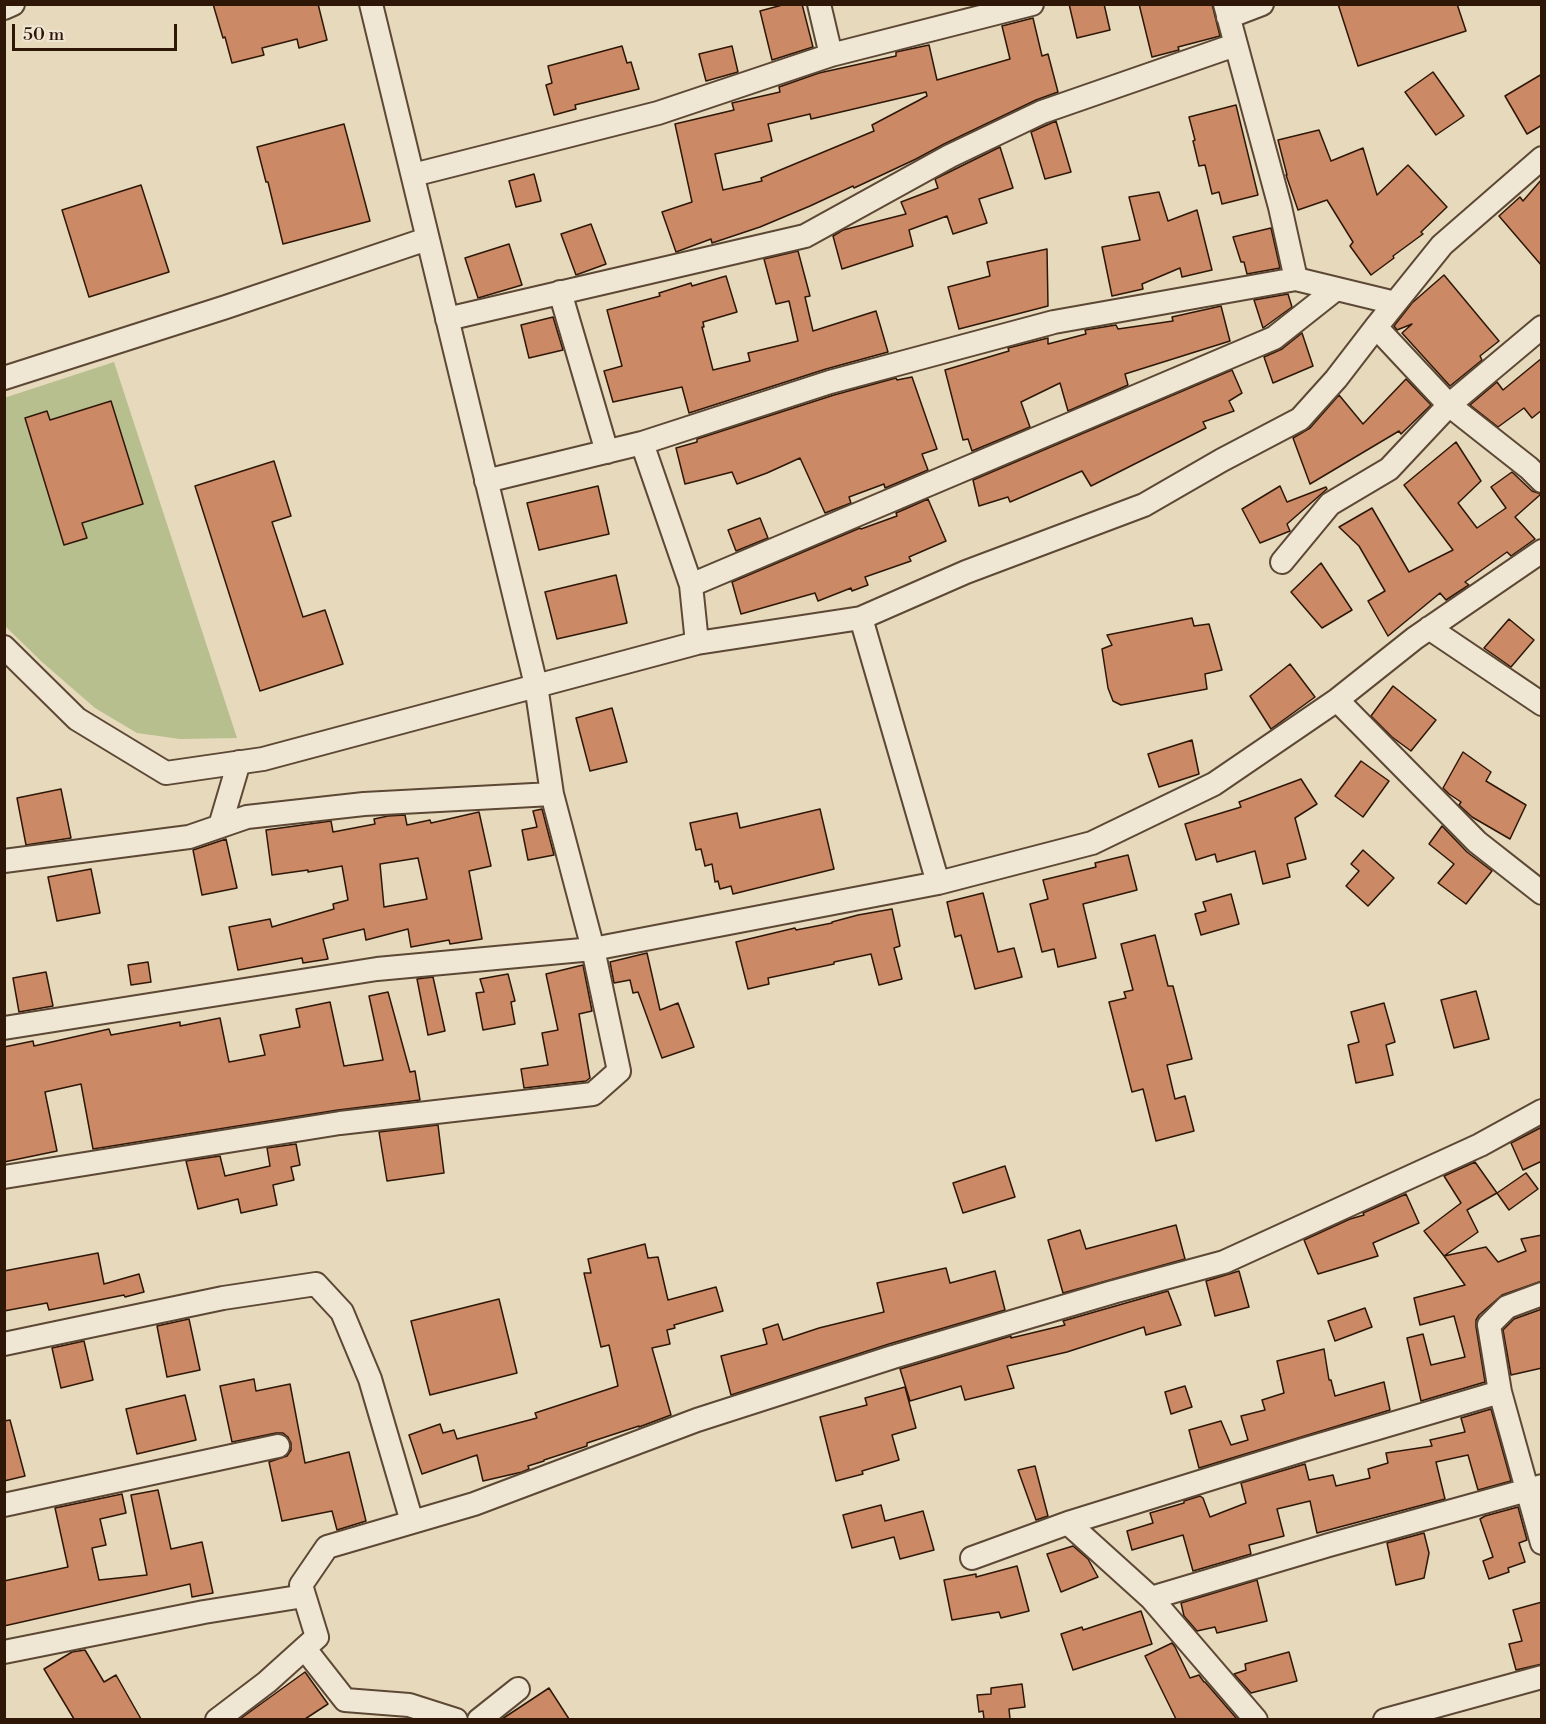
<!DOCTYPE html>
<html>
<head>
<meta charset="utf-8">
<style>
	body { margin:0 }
	#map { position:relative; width:1546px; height:1724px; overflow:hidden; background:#e6d9bc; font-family:"Libre Bodoni",serif }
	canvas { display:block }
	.frame { position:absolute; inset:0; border:6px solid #2e1707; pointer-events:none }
	.scale { position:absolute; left:12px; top:24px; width:165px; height:27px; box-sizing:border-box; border:3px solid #2e1707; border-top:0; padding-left:8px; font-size:18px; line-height:21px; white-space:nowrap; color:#2e1707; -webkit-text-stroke:4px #efe6d3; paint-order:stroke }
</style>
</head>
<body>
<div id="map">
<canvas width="1546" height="1724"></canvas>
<div class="frame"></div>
<div class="scale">50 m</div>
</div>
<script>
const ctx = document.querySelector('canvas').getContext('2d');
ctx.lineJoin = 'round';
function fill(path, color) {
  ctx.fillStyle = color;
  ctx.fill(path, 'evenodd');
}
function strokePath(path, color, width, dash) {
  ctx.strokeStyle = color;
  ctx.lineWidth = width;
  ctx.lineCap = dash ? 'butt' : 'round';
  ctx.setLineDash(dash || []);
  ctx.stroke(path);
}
fill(new Path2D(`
	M114,362L237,738L180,739L137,733L95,708L42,662L5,626L4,398Z`), '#b7bf8f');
const building = new Path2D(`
	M213,4H318L327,40L299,48L297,39L262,48L264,55L232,63L225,37L223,38Z
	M786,4H802L813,47L772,60L760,11Z
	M1069,4H1104L1110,30L1077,38Z
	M1139,4H1212L1220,36L1178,47L1179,50L1152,57Z
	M1338,4H1457L1466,31L1358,66Z
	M1033,18L1042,56L1048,54L1058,92L1036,100L944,144L916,159L854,188L853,186L810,206L760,227L712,243L711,239L676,252L662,212L692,202L675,124L734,110L732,103L780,92L779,87L819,73L896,56V52L929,45L937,80L1010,59L1002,26ZM926,92L927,96L872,125L874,131L761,178L762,181L723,190L715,154L772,141L768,124L810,114L811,119Z
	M622,46L627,63L631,62L639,89L575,105L576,109L554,115L546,85L552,83L548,66Z
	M732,46L738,72L706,81L699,54Z
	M1433,72L1464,116L1436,135L1405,92Z
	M1542,74V125L1527,134L1505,96Z
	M1236,105L1258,195L1222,204L1219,192L1212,194L1205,165L1199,166L1193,141L1195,140L1189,117Z
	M1056,121L1071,172L1045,179L1031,132Z
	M344,124L370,221L283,244L268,182H266L257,147Z
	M1319,130L1331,161L1363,148L1377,195L1408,165L1447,207L1421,232L1423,234L1393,256L1394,258L1371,275L1350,246L1353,242L1327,200L1298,210L1286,175H1287L1278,140Z
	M1000,147L1013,188L979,199L987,223L953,234L947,216L909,230L913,246L842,269L833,236L843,230L906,214L901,202L938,188L935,179Z
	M534,174L541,201L516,207L509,181Z
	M1542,179V266L1499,216L1520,197L1523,201Z
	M141,185L169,272L89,297L62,210Z
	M1159,192L1168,221L1197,210L1212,270L1182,277L1180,268L1142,284L1143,289L1112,296L1102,247L1140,240L1129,197Z
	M591,224L606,264L576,275L561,234Z
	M1271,228L1280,268L1247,274L1244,262H1241L1233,237Z
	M509,244L522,285L478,298L465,258Z
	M1047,249L1048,306L959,329L948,287L990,276L987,262Z
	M798,251L810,296L805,297L813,331L876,311L888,352L826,369L689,413L682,387L613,402L604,371L622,366L607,310L660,296L659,293L691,283L692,286L726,276L737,312L703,322L704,327H702L713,370L750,361L748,353L798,341L789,301L776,304L764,259Z
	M1444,275L1499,341L1480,356L1482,360L1450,386L1402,333L1412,324L1397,330L1394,326L1412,303Z
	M1288,294L1292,307L1263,328L1254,300Z
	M1221,306L1230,341L1125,374L1128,385L1068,411L1060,383L1021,402L1030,427L972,451L968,439L963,440L945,370L1009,351L1008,348L1048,338V344L1086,334L1085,330L1116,325L1118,329L1173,321L1172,317Z
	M553,317L563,350L529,358L521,325Z
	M1302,333L1313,366L1273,383L1264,357L1282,349Z
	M1542,358V410L1532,418L1524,408L1498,427L1470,405L1497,382L1503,390Z
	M1232,370L1242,393L1229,401L1234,411L1203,422L1206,428L1091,486L1082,471L1010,502L1008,497L979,506L973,480Z
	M912,377L937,449L922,454L928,470L885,488L884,484L849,497L851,503L825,513L800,458L767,473L737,484L732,472L685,484L676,448L697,442V439L834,395L896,378L897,380Z
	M1406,379L1431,405L1401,434L1399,431L1310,484L1293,438L1310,428L1339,395L1363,424Z
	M111,401L143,504L82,523L87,538L64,545L25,418L47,411L50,420Z
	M1456,442L1481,481L1458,503L1477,528L1506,508L1491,487L1512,472L1532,491L1541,494L1515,517L1535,539L1511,556L1507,552L1465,582L1469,585L1446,600L1440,593L1388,636L1368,601L1385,591L1359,546L1339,527L1372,508L1409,572L1453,550L1404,485Z
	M274,461L291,516L272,522L303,617L325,610L343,664L260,691L195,486Z
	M598,486L609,534L539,550L527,503Z
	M1280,486L1287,502L1326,487L1327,489L1287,524L1290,531L1260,543L1242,509Z
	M928,499L946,541L909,557L911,561L865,577L868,585L852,591L851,588L818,601L815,593L741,614L732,582L860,528L861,529L897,516L896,513Z
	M760,518L768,538L736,551L728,530Z
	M1321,563L1352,610L1322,628L1291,592Z
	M616,575L627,623L557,639L545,592Z
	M1192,618L1194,626L1209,624L1222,670L1205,674L1207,689L1121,705L1113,701L1108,688L1102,649L1112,645L1107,635Z
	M1509,619L1534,640L1511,667L1484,648Z
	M1290,664L1315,697L1271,729L1250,696Z
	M1393,686L1436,720L1411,751L1392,737L1371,716Z
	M612,708L627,762L590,771L576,718Z
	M1192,740L1199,774L1159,787L1148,754Z
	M1463,752L1491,772L1486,781L1526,805L1510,839L1472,817L1459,805L1461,802L1449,794L1443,788Z
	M1361,761L1389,781L1363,817L1335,796Z
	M1301,779L1317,804L1295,818L1306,859L1287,864L1290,877L1263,884L1255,851L1217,862L1215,854L1196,860L1185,824L1241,807L1239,802Z
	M61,789L71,838L26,845L17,798Z
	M542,809L554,855L528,860L522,830L537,827L533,811Z
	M820,809L834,869L733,894L731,886L720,889L718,881L715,882L712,864L705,866L701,849L696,850L690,823L737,813L740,828Z
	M479,812L491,866L469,871L482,939L450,944L449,940L411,947L408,929L366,940L364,929L323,939L328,959L303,963L302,958L238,970L229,927L270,919L272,927L334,909L333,904L348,900L342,866L308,872V870L272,875L266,830L331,821L333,832L375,824L374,819L388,816L405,815L407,825L430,820L431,823ZM418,858L427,899L384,907L380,864Z
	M1442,826L1467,852L1492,871L1466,904L1438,883L1454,864L1429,844Z
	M226,839L237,888L202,895L193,850Z
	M1363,850L1394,878L1368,906L1346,886L1359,871L1351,864Z
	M1128,855L1137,890L1083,904L1096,958L1058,967L1054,949L1042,952L1030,904L1048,899L1043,880L1096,867L1095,863Z
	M91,869L100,913L57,921L48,877Z
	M983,893L998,952L1014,948L1022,977L975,989L961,935L955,937L947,902Z
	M1231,894L1239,924L1201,935L1195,914L1206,911L1203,902Z
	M892,909L900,946L894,948L902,979L879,985L871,954L834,962V964L768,978L769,984L748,989L736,942L795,928L796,930L832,923V922L858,915Z
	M1155,935L1168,986H1173L1192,1059L1167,1065L1175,1099L1185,1096L1194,1131L1156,1141L1143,1089L1132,1092L1109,1002L1126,998L1124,992L1133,990L1121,944Z
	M647,953L660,1010L678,1003L694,1047L662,1058L638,992L633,993L630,980L614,983L610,962Z
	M148,962L151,982L131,985L128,965Z
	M583,965L592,1011L579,1014L590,1078L586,1081L524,1088L521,1069L548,1065L542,1033L558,1030L546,974Z
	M46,972L53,1006L19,1012L13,978Z
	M508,974L515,1001L511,1002L515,1024L483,1030L476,993L484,992L480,979Z
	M433,977L445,1031L428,1035L417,979Z
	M1476,991L1489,1039L1454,1048L1441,1000Z
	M388,992L410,1072L415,1071L420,1100L338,1110L93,1149L81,1084L45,1092L57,1151L4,1162V1047L33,1041L34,1046L109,1029L111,1035L180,1022V1026L220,1018L229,1062L265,1055L260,1035L300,1027L296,1009L330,1002L344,1066L383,1060L369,996Z
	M1384,1003L1395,1042L1386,1045L1393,1075L1356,1083L1348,1045L1359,1042L1351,1012Z
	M438,1125L444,1173L387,1181L379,1132Z
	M1542,1127V1161L1523,1170L1511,1143Z
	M296,1144L300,1165L291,1167L294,1180L273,1185L277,1205L241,1213L238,1199L198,1209L186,1161L220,1156L225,1176L270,1166L267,1148Z
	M1475,1162L1497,1193L1467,1210L1478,1232L1444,1256L1424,1231L1461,1203L1444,1176Z
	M1005,1166L1015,1197L963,1213L953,1183Z
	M1526,1173L1538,1189L1509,1210L1497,1193Z
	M1406,1194L1419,1223L1373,1243L1378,1256L1318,1274L1304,1240L1350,1219L1364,1215L1363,1213Z
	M1176,1225L1185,1259L1063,1293L1048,1240L1080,1230L1086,1249Z
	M1542,1235V1281L1502,1295L1479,1315L1476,1320V1327L1485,1382L1421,1401L1407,1338L1423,1334L1431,1365L1465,1357L1454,1316L1420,1325L1414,1298L1465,1285L1444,1256L1486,1247L1498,1262L1526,1251L1521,1239Z
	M645,1244L648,1258L658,1257L668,1300L716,1287L723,1311L674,1325L675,1328L667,1330L670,1344L652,1348L671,1415L639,1427V1426L587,1443V1446L544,1460V1461L528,1466L529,1469L522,1472L483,1481L477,1455L422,1474L409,1435L440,1424L443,1433L454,1430L457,1439L537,1418L535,1413L618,1386L609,1345L601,1347L584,1273H591L588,1259Z
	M98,1253L104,1284L139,1274L144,1292L125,1297L124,1295L49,1310L47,1303L4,1311V1271Z
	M946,1268L950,1283L995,1271L1005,1310L889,1344L731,1395L721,1356L767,1344L763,1329L778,1324L783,1340L819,1328L884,1312L877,1283Z
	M1239,1271L1249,1307L1215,1316L1206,1281Z
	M1168,1291L1181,1325L1146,1335L1144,1327L1067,1352L1007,1366L1014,1388L965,1400L961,1386L910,1401L900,1369L1011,1336V1338L1065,1325L1063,1321Z
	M499,1299L517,1373L430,1395L411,1321Z
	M1365,1308L1372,1327L1335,1341L1328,1321Z
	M1542,1309V1368L1511,1375L1503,1330L1514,1319Z
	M189,1319L200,1370L167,1377L157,1326Z
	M84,1341L93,1380L61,1388L52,1348Z
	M1324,1349L1329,1380H1331L1335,1396L1384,1382L1390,1410L1199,1468L1189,1430L1221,1421L1231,1445L1248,1440L1241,1416L1265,1410L1262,1400L1284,1393L1277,1361Z
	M254,1379L256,1391L290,1384L305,1463L349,1452L366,1521L337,1530L332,1511L282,1521L269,1462L287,1456L291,1450V1443L288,1437L283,1433H276L232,1442L220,1386Z
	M1185,1386L1192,1407L1171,1414L1165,1392Z
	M905,1387L916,1428L892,1435L899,1460L862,1471L863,1474L836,1481L820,1417L867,1405L865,1398Z
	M185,1395L196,1440L137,1454L126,1409Z
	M1491,1409L1511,1481L1478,1490L1468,1455L1436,1462L1445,1499L1317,1533L1310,1501L1277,1509L1284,1536L1249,1545L1251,1554L1193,1571L1183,1535L1132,1550L1127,1531L1153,1523L1150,1513L1184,1503V1501L1200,1496L1203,1498L1210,1517L1246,1503L1241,1483L1305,1464L1309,1480L1333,1475L1336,1486L1370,1478L1368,1469L1388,1463L1386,1453L1432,1446L1430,1440L1465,1432L1461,1418Z
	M10,1420L25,1476L4,1481V1421Z
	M1035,1466L1048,1516L1036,1520L1018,1470Z
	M158,1490L171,1549L202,1542L213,1593L192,1597L190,1584L4,1626V1581L68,1567L55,1508L122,1494L126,1513L100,1519L106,1545L92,1548L99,1580L147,1575L131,1495Z
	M881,1505L885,1521L923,1511L934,1550L900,1559L894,1537L852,1548L843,1515Z
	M1518,1507L1527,1540L1519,1543L1525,1562L1508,1568L1509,1572L1489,1579L1483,1561L1493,1557L1480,1519L1485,1516Z
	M1424,1533L1429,1553L1424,1578L1396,1585L1387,1543Z
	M1073,1546L1088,1559L1098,1577L1061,1592L1047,1554Z
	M1017,1566L1029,1611L1001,1618L999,1612L952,1620L944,1580L976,1574V1577Z
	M1257,1580L1267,1621L1217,1633L1215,1627L1197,1631L1184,1616L1181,1603Z
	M1542,1602V1664L1516,1670L1509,1644L1522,1641L1513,1610Z
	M1141,1611L1152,1644L1073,1670L1061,1634L1082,1627L1083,1630Z
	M1172,1643L1175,1647L1190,1678L1199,1675L1204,1682H1205L1237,1719H1176L1145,1656Z
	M85,1650L104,1682L116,1675L141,1719H74L44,1669L72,1652Z
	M1289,1652L1297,1681L1251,1693L1234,1674L1246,1670L1245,1664Z
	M305,1672L328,1704L305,1719H240Z
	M1022,1684L1025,1707L1009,1709L1010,1719H984L983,1711L979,1712L977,1695L991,1694V1688Z
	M549,1688L569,1719H501H502Z`);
fill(building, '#cc8966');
strokePath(building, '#2e1707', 1.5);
const minor = new Path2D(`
	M819,4L831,55
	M1225,4L1280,207L1296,279L1395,303
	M4,8L13,4
	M1228,17L1262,4
	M1542,158L1442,245L1376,327L1449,405L1529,468L1542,481
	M413,175L658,113L831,55L1032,4
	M560,292L607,452
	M447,319L805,236L950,156L1042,112L1235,45
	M4,378L226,307L427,239
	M642,443L691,585L697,643
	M486,481L642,443L830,382L1054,322L1296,279
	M1282,562L1330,504L1389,469L1449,405L1542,327
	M691,585L1274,338L1336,289
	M861,618L938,883
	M1429,628L1542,704
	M4,647L77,719L166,773L263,759L697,643L861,618L966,572L1144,505L1222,460L1300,419L1336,379L1376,327
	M1337,700L1477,842L1542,893
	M220,826L239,762
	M4,861L189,837L247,817L364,804L552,794
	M4,1028L377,969L593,949L552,794L536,685L371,4
	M4,1177L340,1123L593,1094L619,1071L593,949L938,883L1092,843L1214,784L1337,700L1415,638L1542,551
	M4,1344L223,1298L316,1284L342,1312L370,1379L412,1522
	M1500,1392L1542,1543
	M4,1505L278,1446
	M972,1558L1068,1523
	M1151,1598L1329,1545L1542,1486
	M305,1649L345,1700L409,1705L456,1720
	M4,1652L204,1612L304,1596
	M217,1720L267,1682L317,1637L301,1585L327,1547L474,1504L697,1420L893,1357L1113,1292L1224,1262L1480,1145L1542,1111
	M479,1720L518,1689
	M1256,1720L1151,1598L1068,1523L1303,1450L1500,1392L1489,1325L1507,1307L1542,1294
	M1385,1720L1542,1677`);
strokePath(minor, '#5c4834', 26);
strokePath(minor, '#efe6d3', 22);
</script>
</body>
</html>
